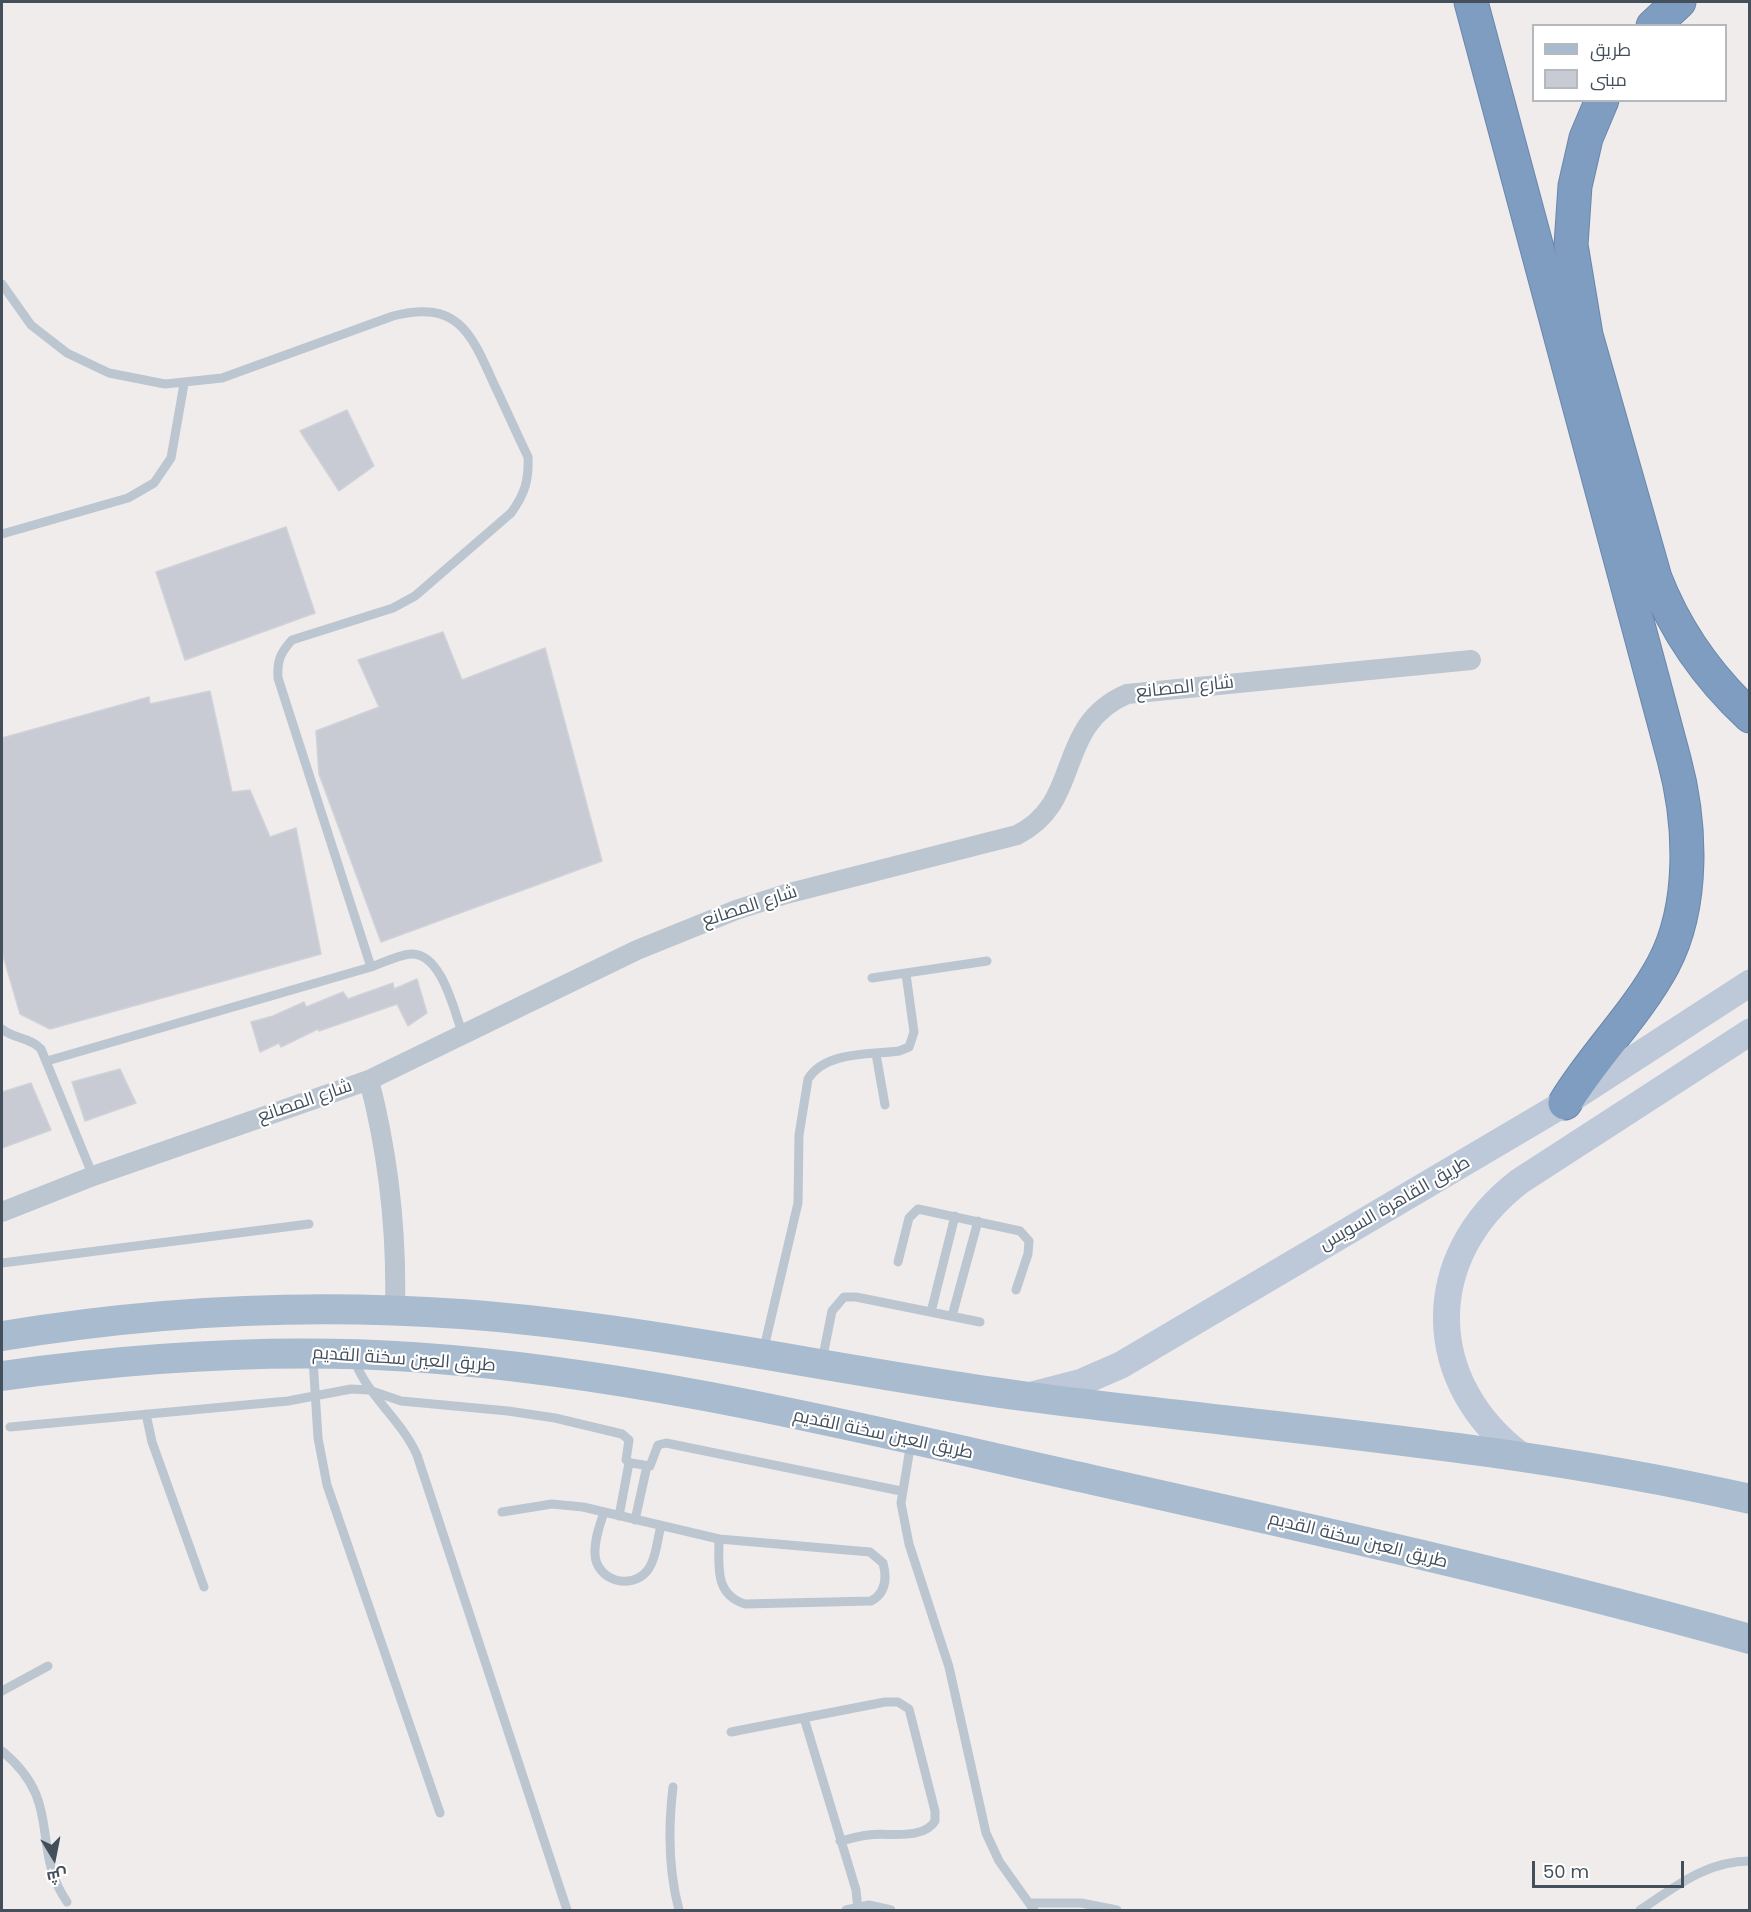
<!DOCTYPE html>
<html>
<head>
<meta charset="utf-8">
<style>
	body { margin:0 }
	#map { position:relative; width:1751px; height:1912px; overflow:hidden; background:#f0ecec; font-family:Poppins,Cairo,sans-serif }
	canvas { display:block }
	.frame { position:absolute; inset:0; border:3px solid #434f5b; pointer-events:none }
	.legend { position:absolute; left:1532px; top:24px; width:195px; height:78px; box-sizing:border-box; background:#fff; border:2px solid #b4b9bd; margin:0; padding:8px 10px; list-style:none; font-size:18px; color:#434f5b }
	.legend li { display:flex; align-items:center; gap:12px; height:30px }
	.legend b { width:30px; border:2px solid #b4b9bd }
	.north { position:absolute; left:24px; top:1828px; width:60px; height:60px; -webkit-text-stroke:4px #fff; paint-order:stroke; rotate:170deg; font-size:16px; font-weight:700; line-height:24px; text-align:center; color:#434f5b }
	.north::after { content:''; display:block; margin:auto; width:21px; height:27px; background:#434f5b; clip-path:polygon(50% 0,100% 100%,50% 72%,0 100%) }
	.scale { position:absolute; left:1532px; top:1861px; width:152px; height:27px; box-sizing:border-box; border:3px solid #434f5b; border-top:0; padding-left:8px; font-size:18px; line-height:21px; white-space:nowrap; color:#434f5b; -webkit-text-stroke:4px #fff; paint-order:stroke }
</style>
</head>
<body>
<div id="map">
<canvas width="1751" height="1912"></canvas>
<div class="frame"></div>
<ul class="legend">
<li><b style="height:8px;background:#a9bbce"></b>طريق</li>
<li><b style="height:16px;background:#c8cbd3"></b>مبنى</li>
</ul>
<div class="north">ش</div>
<div class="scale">50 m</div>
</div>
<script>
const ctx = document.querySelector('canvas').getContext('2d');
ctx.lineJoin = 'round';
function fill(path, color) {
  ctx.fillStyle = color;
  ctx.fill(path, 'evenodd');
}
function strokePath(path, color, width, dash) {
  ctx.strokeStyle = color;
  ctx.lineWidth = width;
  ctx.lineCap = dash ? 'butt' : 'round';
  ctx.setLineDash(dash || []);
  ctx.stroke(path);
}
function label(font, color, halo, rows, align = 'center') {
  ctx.font = font + ' Poppins,Cairo,sans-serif';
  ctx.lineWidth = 4.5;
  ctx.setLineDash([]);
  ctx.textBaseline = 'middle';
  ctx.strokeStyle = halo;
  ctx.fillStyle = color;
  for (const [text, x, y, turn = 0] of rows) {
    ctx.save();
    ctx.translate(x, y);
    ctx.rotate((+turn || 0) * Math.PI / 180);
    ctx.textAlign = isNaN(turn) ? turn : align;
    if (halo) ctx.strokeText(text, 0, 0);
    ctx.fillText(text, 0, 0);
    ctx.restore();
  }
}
const building = new Path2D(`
	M347,410L374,466L339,491L300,431Z
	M286,527L315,613L185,660L156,572Z
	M443,632L462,680L545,648L602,861L381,942L319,774L316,731L379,707L358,660Z
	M210,691L232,792L250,790L270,837L296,828L321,954L50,1029L20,1014L2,952V738L149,697L150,704Z
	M417,979L427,1013L408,1026L397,1004L319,1031L318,1029L281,1047L279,1043L260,1052L251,1022L273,1016L304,1002L306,1007L343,992L348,999L393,983L394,989Z
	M120,1069L136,1103L85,1121L72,1082Z
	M31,1083L51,1130L2,1148V1092Z`);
fill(building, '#c8cbd3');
strokePath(building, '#d0d2d9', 1.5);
const highway = new Path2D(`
	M1471,2L1674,759C1691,822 1695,905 1663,965C1636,1015 1594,1055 1565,1103
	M1653,26L1679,2
	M1602,100L1586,138L1575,186L1571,245L1586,335L1655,578C1676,632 1707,676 1750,716`);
strokePath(highway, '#6a87ac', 35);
strokePath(new Path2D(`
	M2,284L31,325L67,353L109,373L165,384L222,378L393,316C456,300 470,330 493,382C505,407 516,432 528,457C529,480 525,494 511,513L415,596L393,608L292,640C280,653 277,661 278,678L371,967
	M2,534L128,498L154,483L171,458L184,384
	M872,978L987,961
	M2,1029C14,1039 30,1037 41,1049L93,1176
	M876,1054L885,1105
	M47,1061L371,967C383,963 398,955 411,954C442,953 454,1011 463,1035
	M898,1262L909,1218L918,1209L1020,1231L1029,1241L1028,1254L1016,1290
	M2,1263L309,1224
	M931,1312L955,1216
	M952,1316L978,1221
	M763,1352L798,1203L799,1135L808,1079C825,1051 870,1055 899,1051L909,1047L914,1032L906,974
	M313,1359L318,1438L327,1485L440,1813
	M354,1359C367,1396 401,1419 417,1455L567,1910
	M822,1361L832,1311L844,1297H856L980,1322
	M146,1414L152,1442L204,1587
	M10,1427L288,1401L351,1389L369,1390L401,1401L508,1411L555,1418L622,1434L629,1440L626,1460L631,1463L650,1466L658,1445L666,1443L901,1491
	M911,1442L901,1503L909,1544L949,1667L986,1833L999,1861L1034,1910
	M502,1512L552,1504L583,1507L719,1539L870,1552L883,1563C887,1578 886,1593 871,1601L745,1604C714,1594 719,1566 719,1539
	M604,1512C600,1525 594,1540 595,1554C596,1580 630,1591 647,1571C656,1560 657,1540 661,1526
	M619,1516L629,1463
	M635,1520L647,1466
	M2,1691L48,1666
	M804,1718L856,1890L858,1910
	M731,1732L885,1702H898L909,1709L935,1811V1821C923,1841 887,1832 868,1835C859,1836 849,1839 840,1841
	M2,1751C65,1803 29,1846 67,1902
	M673,1787C668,1829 668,1869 679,1910
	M1030,1903H1081L1117,1910
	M846,1910L869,1905L891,1910
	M1640,1910C1675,1887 1706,1861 1750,1861`), '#bbc6d0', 9);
strokePath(new Path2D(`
	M369,1080C389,1157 397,1231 395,1310
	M2,1212L93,1176L369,1080L637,950L736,910L786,894L1017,835C1084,802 1053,726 1127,694L1471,660`), '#bbc6d0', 20);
strokePath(new Path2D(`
	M1032,1395L1082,1382L1121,1365L1565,1103L1750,983
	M1523,1457C1423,1384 1420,1257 1520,1181L1750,1032`), '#bdc9d8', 27);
strokePath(new Path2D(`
	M2,1336C153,1311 307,1303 461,1314C652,1328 840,1372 1030,1397C1270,1428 1514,1445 1750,1499
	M2,1376C138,1357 274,1348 412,1357C637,1372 860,1428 1080,1477C1304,1527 1529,1577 1750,1639`), '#a9bbce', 30);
strokePath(highway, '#7f9dc0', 33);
label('18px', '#434f5b', '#fff', [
	["شارع المصانع",1185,688,-6],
	["شارع المصانع",750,907,-18],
	["شارع المصانع",305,1102,-19],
	["طريق القاهرة السويس",1395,1204,-30],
	["طريق العين سخنة القديم",404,1360,4],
	["طريق العين سخنة القديم",883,1435,12],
	["طريق العين سخنة القديم",1358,1541,14]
]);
</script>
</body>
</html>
